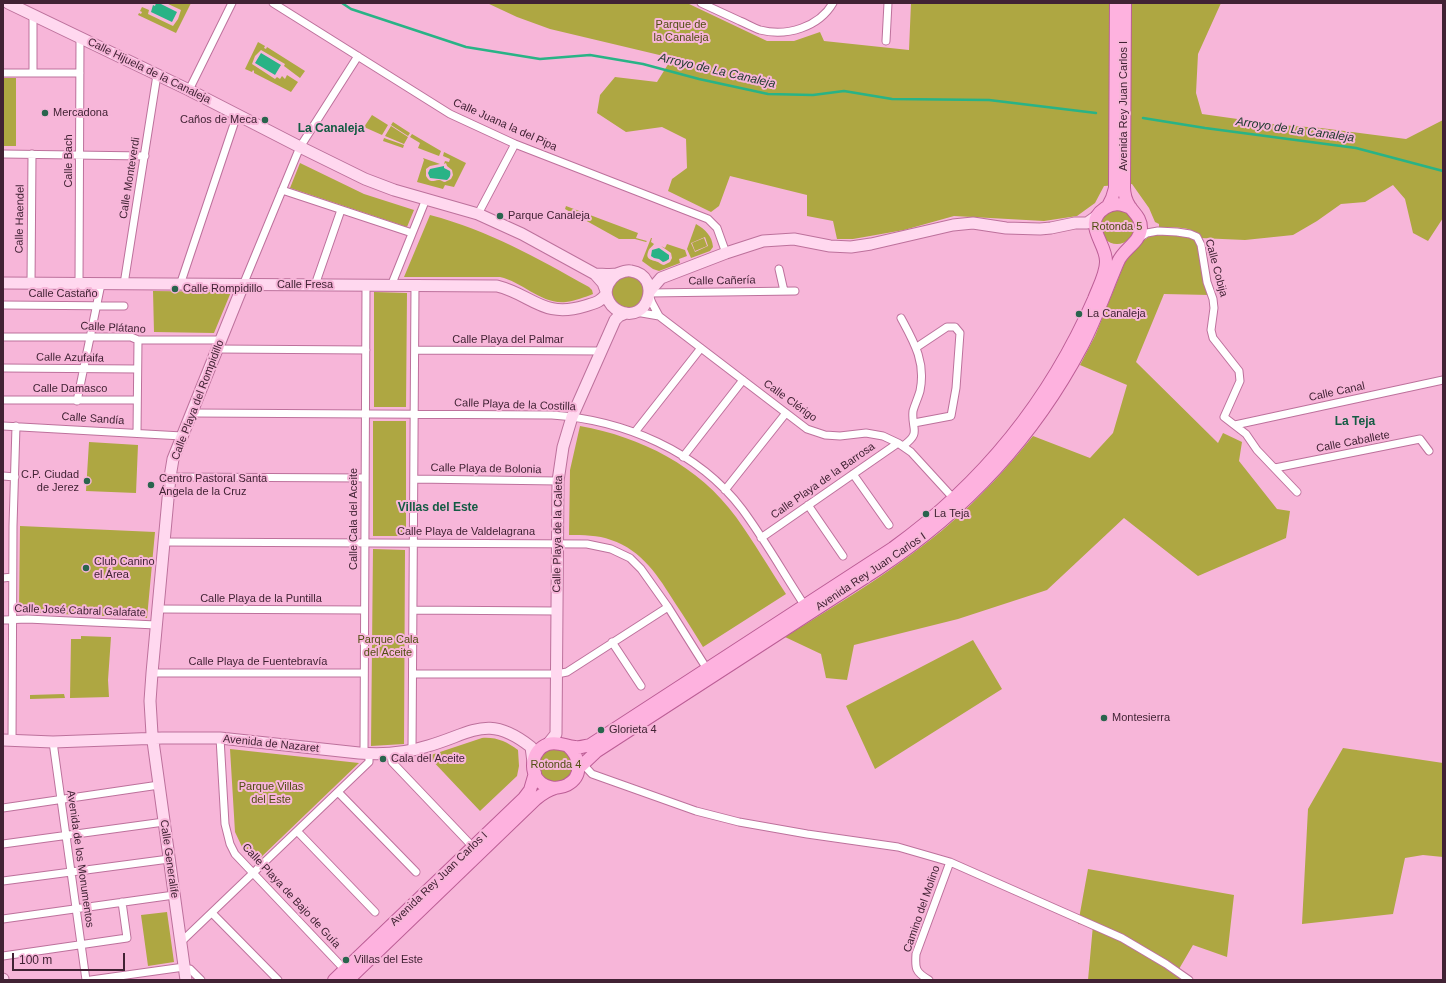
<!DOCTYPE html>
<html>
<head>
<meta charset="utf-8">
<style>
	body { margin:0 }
	#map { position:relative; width:1446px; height:983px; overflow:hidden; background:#f7b6d9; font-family:Helvetica,sans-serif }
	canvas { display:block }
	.frame { position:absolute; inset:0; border:4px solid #412234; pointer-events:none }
	.scale { position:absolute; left:12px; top:953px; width:113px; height:18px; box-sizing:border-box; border:2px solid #412234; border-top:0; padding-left:5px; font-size:12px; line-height:14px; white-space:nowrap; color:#412234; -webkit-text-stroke:3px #f7b6d9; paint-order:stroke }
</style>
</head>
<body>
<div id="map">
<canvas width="1446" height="983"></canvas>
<div class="frame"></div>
<div class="scale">100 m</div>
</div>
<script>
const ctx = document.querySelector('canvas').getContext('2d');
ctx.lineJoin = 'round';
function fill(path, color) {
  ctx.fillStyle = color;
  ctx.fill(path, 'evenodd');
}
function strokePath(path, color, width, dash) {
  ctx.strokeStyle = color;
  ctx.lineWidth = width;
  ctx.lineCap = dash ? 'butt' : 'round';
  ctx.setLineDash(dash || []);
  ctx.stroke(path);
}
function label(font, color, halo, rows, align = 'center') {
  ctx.font = font + ' Helvetica,sans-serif';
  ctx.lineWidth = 4;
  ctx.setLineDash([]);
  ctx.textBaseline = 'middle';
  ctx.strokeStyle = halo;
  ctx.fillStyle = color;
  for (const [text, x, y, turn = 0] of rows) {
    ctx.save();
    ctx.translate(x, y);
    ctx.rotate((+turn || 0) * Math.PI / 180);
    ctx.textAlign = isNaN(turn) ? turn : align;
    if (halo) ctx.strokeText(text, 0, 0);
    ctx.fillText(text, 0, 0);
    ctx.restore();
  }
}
fill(new Path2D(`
	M166,3H191L176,33L138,15L139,13L141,14L142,12L140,11L142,7L149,10L148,14L173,26L178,19L181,10Z
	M487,3H687L767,41H794L820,32L824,41L909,50L911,3H1221L1198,54L1196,93L1202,114L1280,125L1321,128L1406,139L1443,120V218L1428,241L1413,233L1405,199L1393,185L1365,202L1341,204L1317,221L1293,235L1245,240L1200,238C1195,225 1172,228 1159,227V224L1155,222L1149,208L1132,184L1104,186L1095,203L1077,216L1044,221L954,216L904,230L853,239H837L833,221L807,216V195L730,176L719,206L711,212L668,191L672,179L687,168L686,139L662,127L626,132L597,113L600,95L615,77L657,82L672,58L550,29L517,17Z
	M258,42L265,46L264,48L266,49L267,47L305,71L300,78L284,66L285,64L261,50L255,56L252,64L275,79L277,77L280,79L282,76L285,79L287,75L298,82L291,92L254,73V71L253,70L252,72L245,69Z
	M3,78H16V146H3Z
	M372,115L388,125L382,135L364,127Z
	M393,122L410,133L408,136L391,125Z
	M391,126L408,137L404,144L385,136Z
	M412,134L441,151L439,156L418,148L420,143L410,137Z
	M384,138L404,145L403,148L383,141Z
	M444,152L466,163L454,187L445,185L443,189L417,182L424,160L423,158L440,164L430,166L426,169V176C430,183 432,181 439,180C441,180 443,182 445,182L451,179L453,175L452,170L447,166L446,163L444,164L445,161L449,162L450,159L443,156Z
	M300,163L364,194L414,210L407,227L290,188Z
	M566,206L638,233L636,238L647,241L646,242L635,239H619L565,209Z
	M1100 227a17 17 0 1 1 34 0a17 17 0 1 1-34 0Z
	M430,215C490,231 535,257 589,287L592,290L593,294C585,297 575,301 566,302C542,305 523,282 500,277H404Z
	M696,224C706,230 712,236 713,247L710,251L691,258L687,249ZM705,237L708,246L695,252L691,243Z
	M1154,235C1168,236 1189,231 1198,244L1210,295L1164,294L1136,362L1218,443L1223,433L1242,442L1239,461L1277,509L1290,511L1286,538L1198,576L1124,518L1047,590L958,619L854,645L847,680L826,678L821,654L785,637C846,599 910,561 963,512C989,488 1011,463 1033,436L1090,458L1113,433L1127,385L1080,365L1095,336L1125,262L1143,241L1150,236Z
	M651,238H652L651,242L654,244C652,247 649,248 648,252C645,260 653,260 658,262C660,263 662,265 664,265L670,262L672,258L671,253L661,246L665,248L667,244L685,250L687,256L679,259L680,263L659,271L653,269L642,261Z
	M704,238L707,246L695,251L692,243Z
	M612 292a16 16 0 1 1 32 0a16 16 0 1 1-32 0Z
	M153,291L231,292L214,333L154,332Z
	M374,292L407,293L406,407H374Z
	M373,421H406V536H373Z
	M580,426C641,437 699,466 736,517C754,542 769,568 786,594L703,647C694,632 685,618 675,603C659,577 642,550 611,540C598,535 583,535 569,535L570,470Z
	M89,442L138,445L136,493L86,491Z
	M20,526L155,532L147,618L19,612Z
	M373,549L405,550L404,744L371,746Z
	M81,636L111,637L108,680L109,697L70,698L71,639H81Z
	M973,640L1002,689L875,769L846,706Z
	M64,694L65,698L30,699V695Z
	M482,738C497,737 507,742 518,750L519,766L517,776L480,811L428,756Z
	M1343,748L1443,763V857L1423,855L1405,858L1393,914L1302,924L1308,809Z
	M539 765a17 17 0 1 1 34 0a17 17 0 1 1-34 0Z
	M230,749L359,763L255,863L243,849L235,832Z
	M1088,869L1234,895L1227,957L1193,945L1179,969L1195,980H1088L1093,925L1078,924Z
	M167,912L174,962L148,966L141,915Z`), '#aea742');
fill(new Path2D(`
	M156,3H159L177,12L172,22L151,12L153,5L155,6Z
	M261,53L281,65L275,75L255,63Z
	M444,166V168L450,171C451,175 450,177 447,180L430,178L428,173L430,169Z
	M659,248L669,255V259L666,261L663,262L659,259L654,258L651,256L652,250Z`), '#29b386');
strokePath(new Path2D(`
	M342,3L351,9L466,47L540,59L590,55L643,64L699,79L768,94L813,95L844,91L892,99L989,100L1096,113
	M1143,118L1205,128L1356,148L1443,171`), '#29b386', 2.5);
const street = new Path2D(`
	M273,3L450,114L515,144L708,219L717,228L726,253
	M701,3C714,9 727,15 740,21C747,24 754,28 760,30C787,37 819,27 833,3
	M886,41L888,3
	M3,73H80
	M33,73V15
	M189,90L232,3
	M3,154L145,156
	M282,190L412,233
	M478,214L515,144
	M1139,238L1147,233L1158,231L1177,232L1190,234L1197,237L1201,245L1207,282L1213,299L1214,308L1211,330L1213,338L1239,371L1240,381L1224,417L1246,434L1257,450L1297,492
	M779,269L784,291
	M31,284L32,154
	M79,284L80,38
	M124,284L157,75
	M180,285L237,115
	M243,285L300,147L358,56
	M315,285L341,210
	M391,286L426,199
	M649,293L795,291
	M649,295L652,303L659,316L807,429L825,435L840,436L866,433L883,436L898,443L911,452L954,499
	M3,305L124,306
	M636,312L659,316
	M901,318C914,342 926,362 920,391C918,398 915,404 913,411C911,430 922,432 903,446
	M3,337H131L138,340H221
	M217,349L366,350
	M415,350L601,351
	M3,368L137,369
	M3,400H137
	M77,401L101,284
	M192,413L552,415C624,420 698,451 742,509C765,540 784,574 805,606
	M914,423L951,416L956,388L960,333L955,327H947L917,347
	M1235,425L1443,380
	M3,426L182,436
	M635,432L701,348
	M137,433L138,340
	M683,457L743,380
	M1275,468L1420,439L1429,451
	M853,474L889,525
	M3,476L15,477
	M170,477L365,478
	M414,479L558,481
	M725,490L786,413
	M808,505L843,556
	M761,538L898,443
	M164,542L587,544L611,549L630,558L641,569L668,607L707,669
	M3,578L12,577
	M158,609L364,610
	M413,610L556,611
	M3,620L27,619L156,625
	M612,642L641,686
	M152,673H364
	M413,674H557L567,672L668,607
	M220,738L225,824L230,844L235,854L345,970
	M12,741L13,526L16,426
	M53,742L86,980
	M412,750L415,286
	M364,753L366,286
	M391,753L392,762L473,847
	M581,762L592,774L696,811L739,822L807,834L898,847L950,862L1122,938L1166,964L1189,980
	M338,792L416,872
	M3,808L159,785
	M297,831L375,912
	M3,844L164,822
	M3,881L169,859
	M212,913L278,980
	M3,919L174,895
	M181,942L369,762V753
	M3,956L127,938L122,902
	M184,969H190L201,980
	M91,980L184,967
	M929,980C915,972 915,968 916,954L950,862`);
const secondary = new Path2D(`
	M8,3L189,90L300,147L365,179L394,190L478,214L522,234L595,274L603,283L606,291
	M595,274C602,274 610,275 617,274C622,272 626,270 631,271C663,276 648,325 619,311C613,308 609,303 607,297C604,288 610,279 617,274
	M3,283L497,286C533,295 543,319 585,306C594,303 601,302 606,294
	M649,292L661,278L726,253L763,241L794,239L830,246L851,247L871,244L953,225L973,223L1006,228L1040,229L1051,228L1075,223H1087L1097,216
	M3,740L53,742L162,738H220L359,753C382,755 406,753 428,746C473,733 488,713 531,747L533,762
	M548,744L556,734L558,481L563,447L572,417L615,320L619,316L626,313
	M3,979V980
	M186,980L152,734L150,701L152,673L170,477L173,459L243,285`);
const primary = new Path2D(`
	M1108,206L1112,198L1115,188L1116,3
	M578,769L597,751L878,569C964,512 1034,437 1082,346C1096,319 1106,290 1118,262C1123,249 1140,243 1141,228C1141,218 1135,214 1130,207C1126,201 1124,194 1124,187L1125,3
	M554,788C549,787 544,786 540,782C528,771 532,750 548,744C558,741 565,746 575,747C580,748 585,746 590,745L893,548C982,484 1050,400 1094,299C1098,288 1106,274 1106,262C1107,243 1081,224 1105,208C1114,202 1122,204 1131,208
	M334,980L524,798L530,790L535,773
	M348,980L536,799C542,794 548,790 555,788C560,787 563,787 567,785C584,776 580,757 568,746`);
strokePath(street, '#bd719c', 9);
strokePath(secondary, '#bd719c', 13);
strokePath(primary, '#bc5e96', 14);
strokePath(street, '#fff', 7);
strokePath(secondary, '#ffd8ef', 11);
strokePath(primary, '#feb2df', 12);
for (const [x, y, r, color] of [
	[45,113,4,"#29644d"],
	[265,120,4,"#29644d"],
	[500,216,4,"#29644d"],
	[175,289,4,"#29644d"],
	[1079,314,4,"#29644d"],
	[87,481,4,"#29644d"],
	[151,485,4,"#29644d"],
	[926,514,4,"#29644d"],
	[86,568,4,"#29644d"],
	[1104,718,4,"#29644d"],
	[601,730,4,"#29644d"],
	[383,759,4,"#29644d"],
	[346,960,4,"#29644d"]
]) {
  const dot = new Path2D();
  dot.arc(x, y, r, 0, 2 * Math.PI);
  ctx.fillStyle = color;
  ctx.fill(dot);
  strokePath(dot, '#f7b6d9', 1.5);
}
label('11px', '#524e12', '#f7b6d9', [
	["Parque de",681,25],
	["la Canaleja",681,38],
	["Rotonda 5",1117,227],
	["Parque Cala",388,640],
	["del Aceite",388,653],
	["Rotonda 4",556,765],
	["Parque Villas",271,787],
	["del Este",271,800]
]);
label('11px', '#412234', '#f7b6d9', [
	["Calle Hijuela de la Canaleja",149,71,26],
	["Avenida Rey Juan Carlos I",1124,106,-90],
	["Calle Juana la del Pipa",505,125,24],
	["Calle Bach",69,161,-90],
	["Calle Monteverdi",130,178,-81],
	["Calle Haendel",20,219,-89],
	["Calle Cobija",1216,268,75],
	["Calle Cañería",722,281,-1],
	["Calle Fresa",305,285],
	["Calle Castaño",63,294],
	["Calle Plátano",113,328,3],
	["Calle Playa del Palmar",508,340],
	["Calle Azufaifa",70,358,1],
	["Calle Damasco",70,389],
	["Calle Canal",1337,392,-12],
	["Calle Playa del Rompidillo",198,400,-69],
	["Calle Clérigo",790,401,36],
	["Calle Playa de la Costilla",515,405,2],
	["Calle Sandía",93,419,4],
	["Calle Caballete",1353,442,-11],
	["Calle Playa de Bolonia",486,469,1],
	["Calle Playa de la Barrosa",823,481,-35],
	["Calle Cala del Aceite",354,519,-90],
	["Calle Playa de Valdelagrana",466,532],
	["Calle Playa de la Caleta",558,534,-89],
	["Avenida Rey Juan Carlos I",871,572,-34],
	["Calle Playa de la Puntilla",261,599],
	["Calle José Cabral Galafate",80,611,2],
	["Calle Playa de Fuentebravía",258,662],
	["Avenida de Nazaret",271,744,6],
	["Avenida de los Monumentos",80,859,82],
	["Calle Generalife",169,859,82],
	["Avenida Rey Juan Carlos I",439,879,-44],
	["Calle Playa de Bajo de Guía",291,896,47],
	["Camino del Molino",922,909,-71]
]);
label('11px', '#412234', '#f7b6d9', [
	["Mercadona",53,113],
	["Caños de Meca",257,120,"right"],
	["Parque Canaleja",508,216],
	["Calle Rompidillo",183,289],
	["La Canaleja",1087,314],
	["C.P. Ciudad",79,475,"right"],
	["de Jerez",79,488,"right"],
	["Centro Pastoral Santa",159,479],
	["Ángela de la Cruz",159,492],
	["La Teja",934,514],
	["Club Canino",94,562],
	["el Área",94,575],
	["Montesierra",1112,718],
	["Glorieta 4",609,730],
	["Cala del Aceite",391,759],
	["Villas del Este",354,960]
], 'left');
label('italic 12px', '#213c30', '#f7b6d9', [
	["Arroyo de La Canaleja",717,71,13],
	["Arroyo de La Canaleja",1295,130,8]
]);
label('bold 12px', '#135b43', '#f7b6d9', [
	["La Canaleja",331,129],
	["La Teja",1355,422],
	["Villas del Este",438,508]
]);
</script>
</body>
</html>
